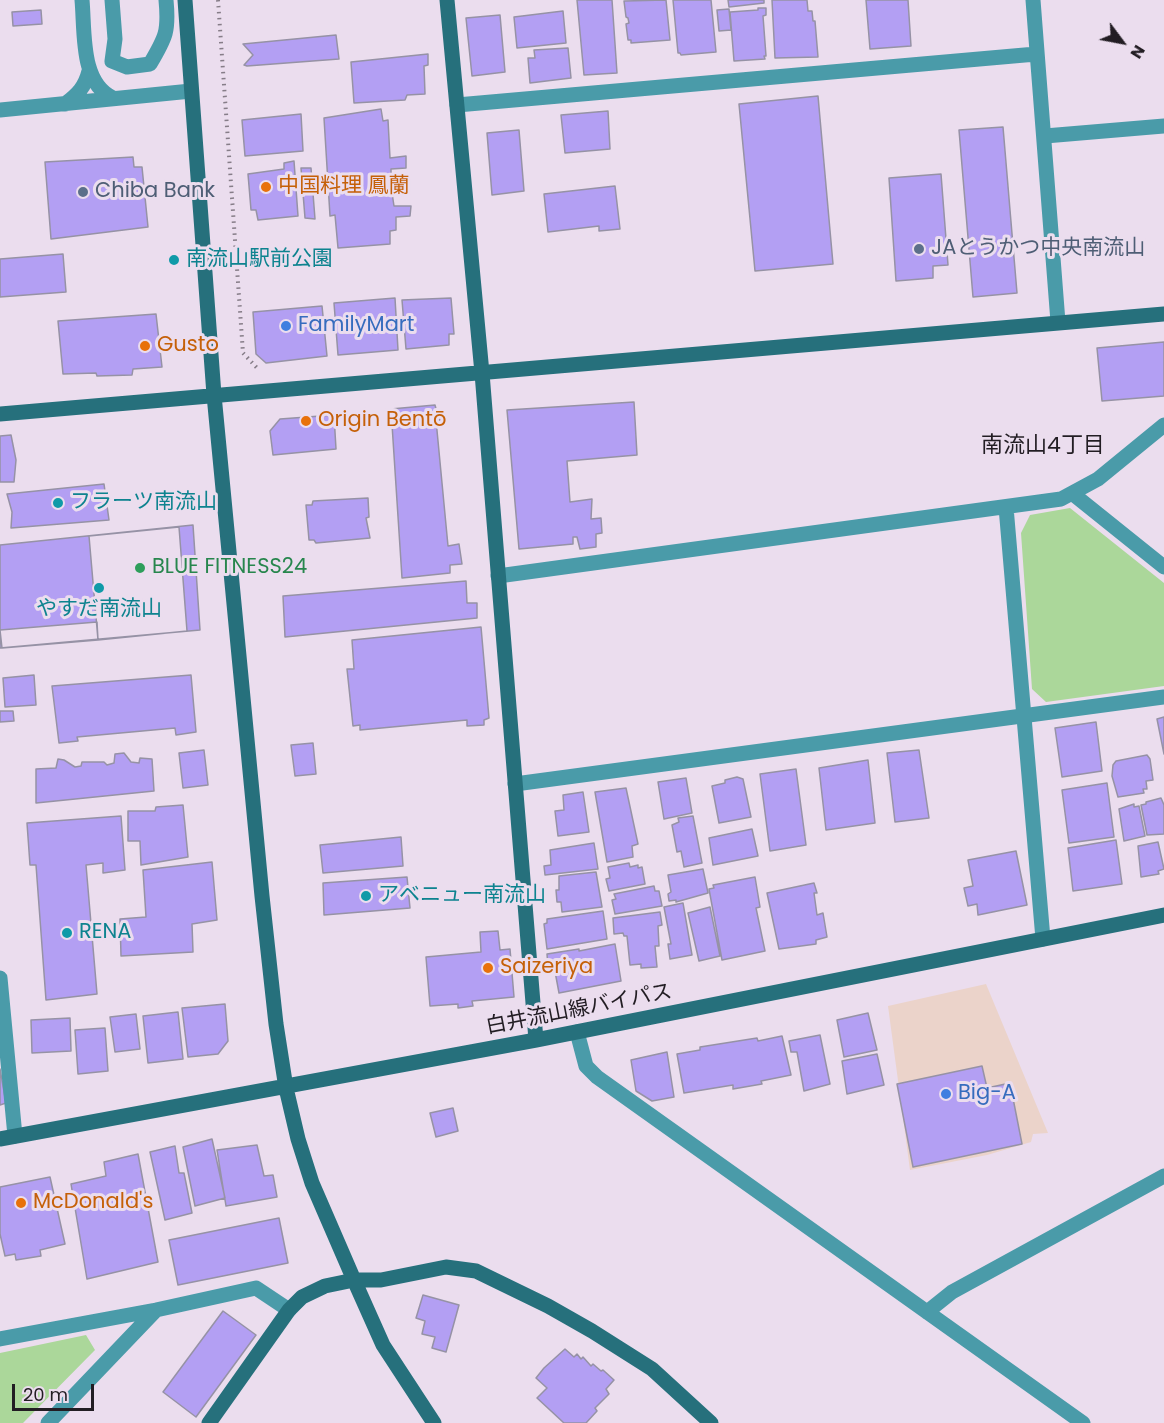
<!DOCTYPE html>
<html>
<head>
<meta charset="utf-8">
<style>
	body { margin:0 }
	#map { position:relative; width:1164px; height:1423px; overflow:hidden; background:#ebddee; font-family:Poppins,sans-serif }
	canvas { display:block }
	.north { position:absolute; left:1092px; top:12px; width:60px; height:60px; -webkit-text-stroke:4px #ebddee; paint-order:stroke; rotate:122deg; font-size:16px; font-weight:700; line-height:24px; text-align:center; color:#221d23 }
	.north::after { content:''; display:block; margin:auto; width:21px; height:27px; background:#221d23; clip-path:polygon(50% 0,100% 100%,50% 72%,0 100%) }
	.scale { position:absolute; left:12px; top:1384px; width:82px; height:27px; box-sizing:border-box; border:3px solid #221d23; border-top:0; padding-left:8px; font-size:18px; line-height:21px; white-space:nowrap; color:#221d23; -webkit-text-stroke:4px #ebddee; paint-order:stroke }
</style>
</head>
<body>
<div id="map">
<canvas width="1164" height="1423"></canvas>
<div class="north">N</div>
<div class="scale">20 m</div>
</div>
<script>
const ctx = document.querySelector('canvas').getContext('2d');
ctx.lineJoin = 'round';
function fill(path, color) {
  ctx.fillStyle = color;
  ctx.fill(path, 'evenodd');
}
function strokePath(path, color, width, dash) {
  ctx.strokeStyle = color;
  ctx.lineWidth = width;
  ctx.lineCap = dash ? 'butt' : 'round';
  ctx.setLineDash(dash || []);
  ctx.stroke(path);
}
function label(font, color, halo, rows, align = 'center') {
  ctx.font = font + ' Poppins,"Noto Sans JP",sans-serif';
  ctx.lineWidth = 6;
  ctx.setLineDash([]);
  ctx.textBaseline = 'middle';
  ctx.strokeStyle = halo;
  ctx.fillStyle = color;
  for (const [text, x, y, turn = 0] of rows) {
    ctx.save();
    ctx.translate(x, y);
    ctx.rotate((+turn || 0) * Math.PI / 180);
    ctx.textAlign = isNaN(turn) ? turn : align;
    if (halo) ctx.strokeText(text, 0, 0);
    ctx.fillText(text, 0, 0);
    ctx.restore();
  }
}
fill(new Path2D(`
	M986,984L1048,1133L1033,1134L1031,1142L987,1155L910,1170L888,1006Z`), '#ebd3ca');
fill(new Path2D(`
	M1070,508L1164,583V686L1046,702L1032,689L1021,533L1030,515Z
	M86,1335L95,1350L23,1423H0V1353Z`), '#abd79a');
const building = new Path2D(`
	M577,0H612L617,73L584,75Z
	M666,0L670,40L631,43V40H628L626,24L629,23L628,18L626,17L624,1Z
	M673,0H711L716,52L681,55L680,53H678Z
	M728,0H764V3L729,7Z
	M772,0H807L808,11H812L813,21H815L818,57L775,58Z
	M866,0H908L911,46L870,49Z
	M758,8H766V15L763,16L766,56H764L765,59L734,61L730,12L758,10Z
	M729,9L731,30L719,31L717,10Z
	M41,10L42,24L13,26L12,12Z
	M563,11L566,43L517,48L514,17Z
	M500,15L505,72L472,76L466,18Z
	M336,35L339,59L247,66L244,65L253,55L243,44Z
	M568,48L571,78L530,83L528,58H535L534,50Z
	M428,54V65L424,66L425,94L407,95L405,100L354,103L351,62Z
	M818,96L833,264L755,271L739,104Z
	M381,109L383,121L388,120L390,158L406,156V168L391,169V182L408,181V192L392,193L394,206H411L410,216L396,217V230L390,231V244L338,248L335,215L330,216L324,118Z
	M608,111L610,149L565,153L561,115Z
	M301,114L303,151L245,156L242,120Z
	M1003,127L1017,293L973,297L959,130Z
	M519,130L524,191L492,195L487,133Z
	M133,157L134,167H142L148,227L51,239L45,162Z
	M294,161L298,216L258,220L256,210H251L248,174L284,169V163Z
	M301,168H311L315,219L305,218Z
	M941,174L948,265L933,266V278L896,281L889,178Z
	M615,186L620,229L599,231V226L548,232L544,194Z
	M63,254L66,292L0,297V259Z
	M395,298L398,350L338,355L334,303Z
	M451,298L454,334H449V345L406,349L402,300Z
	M322,306L327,356L266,363L256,354L253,312Z
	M156,314L162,367L133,369L132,375L97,376L96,373L63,374L58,321Z
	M1164,342V396L1102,401L1097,348Z
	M634,402L637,455L567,461L570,502L592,499L591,519L601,518L602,533L596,534V547L580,549L577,537H573V544L519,549L507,410Z
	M435,405L437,413H440V420H436L448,546L459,544L462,564L450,565V573L402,578L391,409Z
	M334,415L336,449L273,455L270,431L280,419Z
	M11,435L16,460L14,482H0V436Z
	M104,484L109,520L11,528L12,512L7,494Z
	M368,498L369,517L366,518L370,538L316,543L314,540H309L306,505H312L313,501Z
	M193,525L200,630L0,648V545Z
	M179,527L187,631L98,640L89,536Z
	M466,581L467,603H477V618L285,637L283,596Z
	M97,622L98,640L2,648L0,630Z
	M481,627L489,718L484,720V725L467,726V720L360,730V725L353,726L347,669H354L352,640Z
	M34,675L36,705L5,707L3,678Z
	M191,675L196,732L176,735L175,728L77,737L78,741L59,743L52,686Z
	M0,711H13L14,721L0,722Z
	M1164,717V754L1157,719Z
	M1096,722L1102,771L1062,777L1055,728Z
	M313,743L316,774L295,776L291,745Z
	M204,750L208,785L183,788L179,753Z
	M919,750L929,818L895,822L887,753Z
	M124,753L131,762L139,763L140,758L152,759L154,791L36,803V769L56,768L58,759L64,760L75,767L81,766L82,762H104L107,765L114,763L115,754Z
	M1147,755L1150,759L1153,780L1146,781L1147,789H1143L1144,793L1118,797L1112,776L1113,765L1116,761Z
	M868,760L875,823L826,830L819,768Z
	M796,769L806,845L770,851L760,774Z
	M737,777L743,779L751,817L719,823L712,786L725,783V780Z
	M686,778L692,813L664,819L658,782Z
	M1107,783L1114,837L1069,843L1062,790Z
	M626,788L638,844L632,846L633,857L607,862L595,792Z
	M583,792L589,832L558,836L555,811L564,810L563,795Z
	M1161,798L1164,805V834L1147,835L1141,805L1146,804V802Z
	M1134,804V807L1139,806L1145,836L1124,841L1119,809Z
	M183,805L188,857L141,865L140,841H128V811H155L156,807Z
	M121,816L125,870L103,873V863L86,865L97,994L46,1000L36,865H30L27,823Z
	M693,816L702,863L684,867L681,851L677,852L672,825L679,822L678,818Z
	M752,829L758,856L713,865L709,838Z
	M401,837L403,866L323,873L320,845Z
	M1116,840L1122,884L1073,891L1068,848Z
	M1158,842L1164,869L1158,871L1159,874L1141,877L1138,846Z
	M594,843L598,869L545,875L544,866L551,865L550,850Z
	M1016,851L1027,905L978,915L977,904L968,906L964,888L973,886L968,860Z
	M212,862L217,920L192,924L193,952L121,956L120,919L146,917L143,870Z
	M629,863L630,867L638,865V868L642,867L645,884L609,891L606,879L610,878L608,867Z
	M703,869L708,893L676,902V900L669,901L668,894L671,892L668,875Z
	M596,872L602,907L562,912L561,902H557L556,890H559V876Z
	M407,877L410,908L324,915L323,883Z
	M755,877L760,907L756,908L765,951L722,960L709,889L714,888L713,885Z
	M814,883L817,893H814L817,915L823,913L827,937L816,940V944L779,949L767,893Z
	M654,886L655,891H659L662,906L615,914L612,900L616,899L614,894Z
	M683,903L692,955L670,959L668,944H671L664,907Z
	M710,907L720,956L699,961L688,913Z
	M603,911L607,939L547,949L544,924L547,923V919Z
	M660,912L662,925L658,926L659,946H655L657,967L641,968V964L630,965L627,936H624L623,933L614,934L613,918Z
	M498,931L500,950L510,949L514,997L472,1001L473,1006L458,1008V1004L430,1006L426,957L481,952L480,932Z
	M615,944L621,981L559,993L554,966L548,967L547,954L579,949V951Z
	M225,1004L228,1041L218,1054L188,1057L182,1008Z
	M178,1012L183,1059L148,1063L143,1016Z
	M868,1013L877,1050L844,1057L837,1020Z
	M136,1014L140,1049L115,1052L110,1017Z
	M70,1018L71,1051L32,1053L31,1020Z
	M105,1028L108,1071L78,1074L75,1030Z
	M820,1035L830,1084L804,1091L797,1052H791L789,1041Z
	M782,1036L791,1075L761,1081L762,1084L733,1089V1085L684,1093L677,1054L700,1050V1047L757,1038L758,1041Z
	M667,1052L674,1097L652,1101L636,1091L631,1060Z
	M877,1054L884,1085L847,1094L842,1061Z
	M982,1066L987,1088L1010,1083L1022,1144L913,1167L897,1084Z
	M0,1069L6,1103L0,1105Z
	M453,1108L458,1131L436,1137L430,1113Z
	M212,1139L225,1198L195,1206L183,1147Z
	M257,1145L264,1176L273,1175L277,1197L226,1206L217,1150Z
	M175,1146L179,1173H184L192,1213L165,1220L150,1152Z
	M138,1154L158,1262L87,1279L71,1184L106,1176L104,1162Z
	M50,1177L65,1244L40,1250L41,1256L16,1260L15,1254L5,1256L0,1234V1187Z
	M279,1218L288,1263L178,1285L169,1240Z
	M423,1295L459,1305L446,1352L432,1348L435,1337L422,1334L425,1321L416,1318Z
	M223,1311L256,1335L196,1417L163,1392Z
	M565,1349L574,1357L577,1354L581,1359L583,1357L591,1366L593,1364L601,1371L603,1370L614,1380L606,1389L609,1394L595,1408L597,1411L586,1423H564L537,1398L547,1388L536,1378L544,1368Z`);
fill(building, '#b39ff3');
strokePath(building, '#9692a5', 1.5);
strokePath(new Path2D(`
	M218,0L243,353L259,370`), '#867d88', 4, [1.5, 4.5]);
strokePath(new Path2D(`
	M82,0C85,32 80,83 113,98
	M112,0L115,39L112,61L127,67L150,64C166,37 169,31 166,0
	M1033,0L1058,322
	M65,104C78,94 85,87 89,71
	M457,105L1036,54
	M0,110L191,91
	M1045,136L1164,126
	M1073,494L1164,567
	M1006,507L1043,939
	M498,576L1061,499L1098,479L1164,425
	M515,784L1164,697
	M0,978L15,1136
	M577,1032L586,1066L597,1077L1083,1423
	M927,1312L952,1292L1164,1176
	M0,1339L156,1310L256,1288L289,1310
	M48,1423L156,1310`), '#4a9ba9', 15);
strokePath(new Path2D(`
	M185,0L214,395L262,896L276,1024L286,1088L298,1139L312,1183L354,1280L383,1345L434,1423
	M447,0L482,373L536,1040
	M0,414L1164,314
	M0,1139L536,1040L1164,915
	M209,1423L289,1310L302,1297L325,1286L354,1280H381L446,1267L476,1271L548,1306L592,1331L652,1369L711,1423`), '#26707c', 15);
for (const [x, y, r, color] of [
	[266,187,6,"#e8710a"],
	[83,192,6,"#5c6f8a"],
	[919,249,6,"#5c6f8a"],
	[174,260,6,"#0f9aa8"],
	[286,326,6,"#3f7fe0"],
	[145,346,6,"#e8710a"],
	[306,421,6,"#e8710a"],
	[58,503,6,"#0f9aa8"],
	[140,568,6,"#2e9e5b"],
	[99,588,6,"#0f9aa8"],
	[366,896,6,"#0f9aa8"],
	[67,933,6,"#0f9aa8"],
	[488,968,6,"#e8710a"],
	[946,1094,6,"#3f7fe0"],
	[21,1203,6,"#e8710a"]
]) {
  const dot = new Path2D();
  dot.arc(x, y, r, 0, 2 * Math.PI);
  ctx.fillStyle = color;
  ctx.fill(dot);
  strokePath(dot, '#ebddee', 2);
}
label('21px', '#c56008', '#ebddee', [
	["中国料理 鳳蘭",278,187],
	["Gusto",157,346],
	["Origin Bentō",318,421],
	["Saizeriya",500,968],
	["McDonald's",33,1203]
], 'left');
label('21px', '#4e5e75', '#ebddee', [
	["Chiba Bank",95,192],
	["JAとうかつ中央南流山",931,249]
], 'left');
label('21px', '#0d838f', '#ebddee', [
	["南流山駅前公園",186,260],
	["フラーツ南流山",70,503],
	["やすだ南流山",99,610,"center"],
	["アベニュー南流山",378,896],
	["RENA",79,933]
], 'left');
label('21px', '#366cbe', '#ebddee', [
	["FamilyMart",298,326],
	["Big-A",958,1094]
], 'left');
label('21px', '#27864d', '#ebddee', [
	["BLUE FITNESS24",152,568]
], 'left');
label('21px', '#221d23', '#ebddee', [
	["白井流山線バイパス",579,1010,-11]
]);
label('22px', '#221d23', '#ebddee', [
	["南流山4丁目",1043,446]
]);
</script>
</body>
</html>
